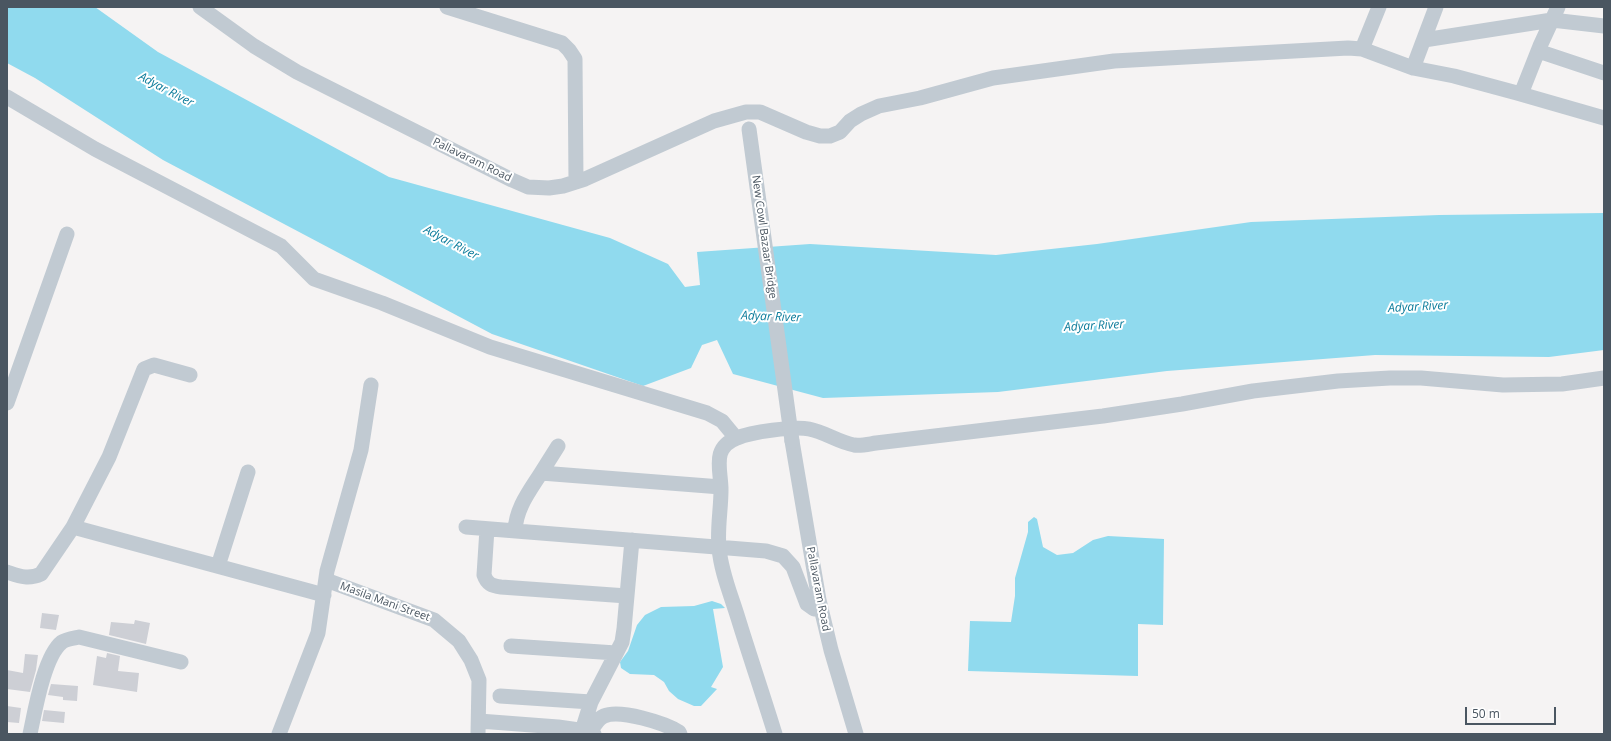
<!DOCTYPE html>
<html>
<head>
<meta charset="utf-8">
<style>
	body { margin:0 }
	#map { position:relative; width:1611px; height:741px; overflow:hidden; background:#f5f3f3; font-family:"Open Sans",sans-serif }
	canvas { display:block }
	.frame { position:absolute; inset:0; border:8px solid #4a5661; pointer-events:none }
	.scale { position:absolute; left:1465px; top:707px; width:91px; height:18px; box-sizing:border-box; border:2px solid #4a5661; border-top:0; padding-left:5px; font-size:12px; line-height:14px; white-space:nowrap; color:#4a5661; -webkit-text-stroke:3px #fff; paint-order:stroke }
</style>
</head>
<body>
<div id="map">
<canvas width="1611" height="741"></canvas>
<div class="frame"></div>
<div class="scale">50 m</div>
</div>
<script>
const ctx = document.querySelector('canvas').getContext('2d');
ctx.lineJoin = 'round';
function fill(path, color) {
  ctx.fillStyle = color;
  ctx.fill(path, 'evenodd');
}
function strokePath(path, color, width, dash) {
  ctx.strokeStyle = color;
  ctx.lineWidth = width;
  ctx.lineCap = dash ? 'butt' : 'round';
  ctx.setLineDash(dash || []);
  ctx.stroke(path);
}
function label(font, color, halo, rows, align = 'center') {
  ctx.font = font + ' "Open Sans",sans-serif';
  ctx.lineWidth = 4;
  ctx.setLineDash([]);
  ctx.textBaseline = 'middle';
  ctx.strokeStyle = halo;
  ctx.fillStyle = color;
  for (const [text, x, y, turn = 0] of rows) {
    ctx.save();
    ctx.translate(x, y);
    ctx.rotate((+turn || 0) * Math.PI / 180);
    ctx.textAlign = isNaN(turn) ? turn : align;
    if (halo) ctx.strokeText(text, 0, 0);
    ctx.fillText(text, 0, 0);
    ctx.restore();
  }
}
fill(new Path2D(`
	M7,7H95L158,52L389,177L610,238L668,264L685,287L700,285L697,252L810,244L996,255L1097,244L1251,222L1439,215L1604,213V350L1549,357L1375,355L1167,371L998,392L823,398L733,374L717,340L702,345L691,368L643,386L492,334L163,160L35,78L7,63Z
	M1034,517L1037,519L1043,547L1057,555L1073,553L1093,540L1108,536L1164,539L1163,625L1138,624V676L968,671L970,621L1011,622L1015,596V578L1028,532V522Z
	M712,601L721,604L725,608L713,609L723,667L711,687L717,689L701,706H694L678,699L669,691L664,682L654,675L630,674L621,668L620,662L628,651L637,625L645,615L661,607L694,606Z`), '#90daee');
fill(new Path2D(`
	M42,613L59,615L56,630L40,628Z
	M135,620L150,623L146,644L109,635L111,622L134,624Z
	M107,653L120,656L118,671L139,673L137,692L93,685L97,656L106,658Z
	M25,654L38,655L36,670L30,692L7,689V670L23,673Z
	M51,684L78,686L77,701L63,700V697L48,695Z
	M7,706L21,708L19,723L7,722Z
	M44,710L65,712L64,723L42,721Z`), '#cdcfd5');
strokePath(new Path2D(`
	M200,7L254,46L297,72L512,180L528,187L549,188L563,186L585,179L714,121L746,112H760L806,132L820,136H830L840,132L850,121L861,114L879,106L920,98L993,78L1114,61L1348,48L1362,49L1413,68L1454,76L1517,93L1604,118
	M447,7L562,43L569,50L575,59L576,182
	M1424,40L1552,20L1604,26
	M1362,49L1379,7
	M1538,51L1604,73
	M1413,68L1436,7
	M1521,94L1540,46L1558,7
	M7,97L95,149L281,246L314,279L382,303L490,347L707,413L722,421L736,438
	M7,403L67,234
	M792,441L819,600L831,650L856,734
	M558,446L541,473L721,487
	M73,527L109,457L144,369L154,365L190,375
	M466,527L766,551L783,556L793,567L807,604L814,609L821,608
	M487,529L484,575C487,584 492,586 501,587L627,596
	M515,531C516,508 529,492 541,473
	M218,566L248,472
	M7,572C19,576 28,580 41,574L73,527L324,595
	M326,580L434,620L459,641L471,660L479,680L478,734
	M511,646L616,653
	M500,696L591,702
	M479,721L558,727L586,731L594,734
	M590,733C594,726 597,719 604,716C620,709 665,723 679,732L680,734
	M30,734C35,711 44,656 62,642C66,639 74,638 79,637L181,662
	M279,734L318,633L327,571L361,450L371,385
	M581,734L591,702L622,642L624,629L632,540
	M775,734C763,695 750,657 738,618C731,595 721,572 719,548C717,529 721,509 721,490C721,469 711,448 737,438C751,432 794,426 809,429C825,432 838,442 854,445C861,446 869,444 876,443L1103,416L1182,404L1253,391L1338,381L1390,378H1421L1503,385L1562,384L1604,378`), '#c1cad2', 15);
strokePath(new Path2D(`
	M749,129L792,441`), '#c1cad2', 15);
label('11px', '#4a5661', '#fff', [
	["Pallavaram Road",472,160,26],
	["New Cowl Bazaar Bridge",764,237,82],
	["Pallavaram Road",818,589,79],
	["Masila Mani Street",385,602,20]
]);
label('italic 12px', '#0c7c9b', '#fff', [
	["Adyar River",166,90,28],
	["Adyar River",451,243,28],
	["Adyar River",1418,307,-3],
	["Adyar River",771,317,2],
	["Adyar River",1094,326,-3]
]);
</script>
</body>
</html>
